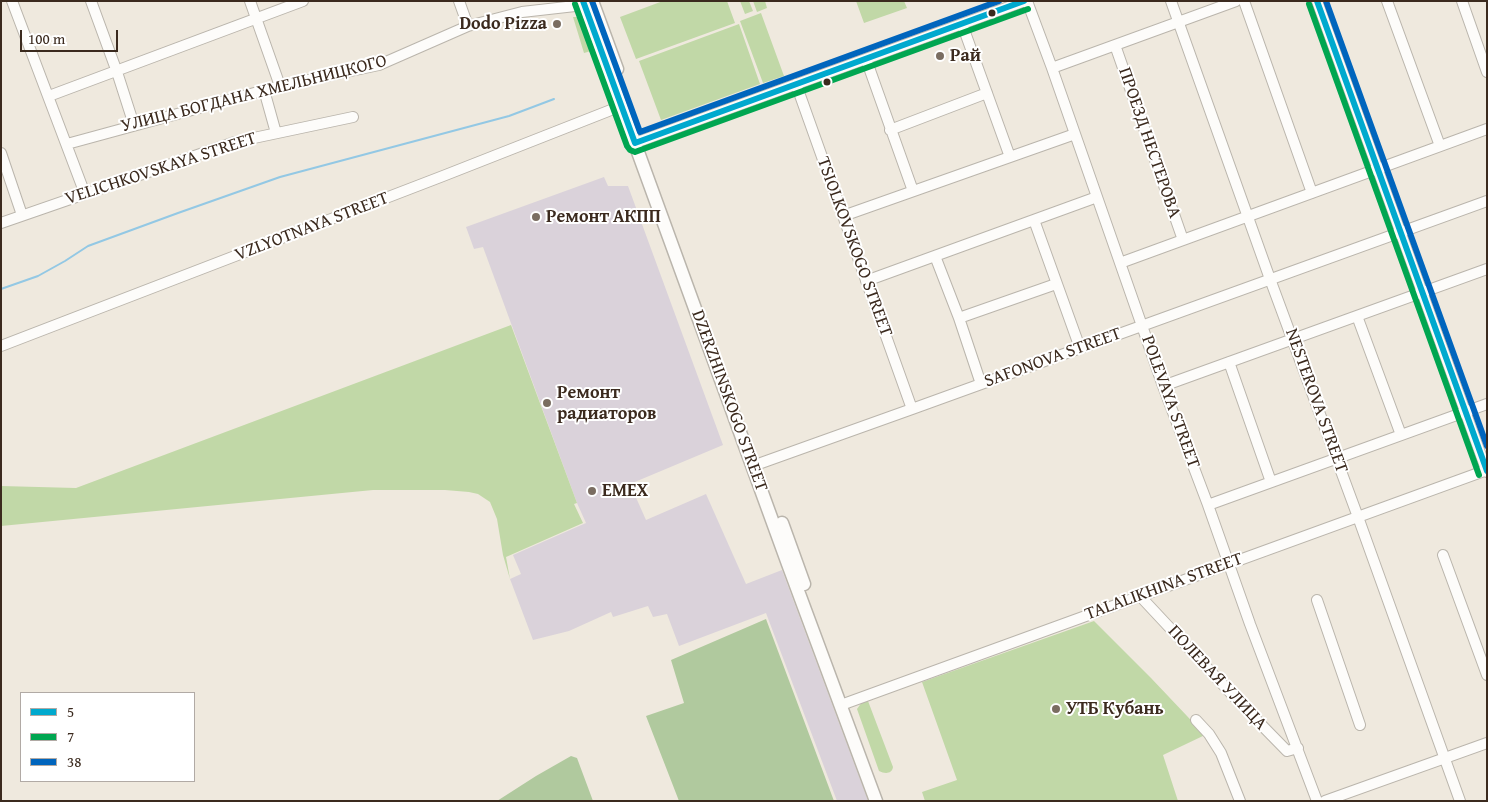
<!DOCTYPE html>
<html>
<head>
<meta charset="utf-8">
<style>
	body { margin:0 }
	#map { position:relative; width:1488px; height:802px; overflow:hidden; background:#efe9de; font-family:"Gentium Book Plus",serif }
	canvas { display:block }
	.frame { position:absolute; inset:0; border:2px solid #3b2a1e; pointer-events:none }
	.legend { position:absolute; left:20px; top:692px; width:175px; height:90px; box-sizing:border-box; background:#fff; border:1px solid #b1aaa5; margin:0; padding:6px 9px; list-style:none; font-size:15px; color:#3b2a1e }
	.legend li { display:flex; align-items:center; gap:10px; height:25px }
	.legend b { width:25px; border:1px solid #b1aaa5 }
	.scale { position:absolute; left:20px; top:30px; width:98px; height:22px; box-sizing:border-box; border:2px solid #3b2a1e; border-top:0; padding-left:6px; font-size:15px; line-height:18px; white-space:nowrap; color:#3b2a1e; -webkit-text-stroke:4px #fff; paint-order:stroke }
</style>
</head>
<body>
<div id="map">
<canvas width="1488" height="802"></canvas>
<div class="frame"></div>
<ul class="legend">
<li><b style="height:6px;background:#00a9ce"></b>5</li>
<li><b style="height:6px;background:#00a651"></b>7</li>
<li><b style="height:6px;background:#0065bd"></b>38</li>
</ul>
<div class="scale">100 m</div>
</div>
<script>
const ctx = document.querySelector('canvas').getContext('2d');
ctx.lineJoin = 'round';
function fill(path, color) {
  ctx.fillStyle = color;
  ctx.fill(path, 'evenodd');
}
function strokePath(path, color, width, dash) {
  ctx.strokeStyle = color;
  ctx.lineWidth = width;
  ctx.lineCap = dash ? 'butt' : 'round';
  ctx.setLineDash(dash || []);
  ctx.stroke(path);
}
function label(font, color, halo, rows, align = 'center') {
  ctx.font = font + ' "Gentium Book Plus",serif';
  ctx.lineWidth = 4;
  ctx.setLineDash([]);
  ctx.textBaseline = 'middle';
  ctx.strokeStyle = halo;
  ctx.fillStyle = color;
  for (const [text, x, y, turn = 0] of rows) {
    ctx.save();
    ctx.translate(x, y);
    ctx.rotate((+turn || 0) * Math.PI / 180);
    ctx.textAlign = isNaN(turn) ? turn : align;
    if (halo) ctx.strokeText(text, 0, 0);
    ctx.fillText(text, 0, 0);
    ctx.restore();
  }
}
fill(new Path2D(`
	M604,177L608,186H628L723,445L630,484L646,520L706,494L746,584L782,570L868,801H837L766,613L679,646L667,614L653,617L648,606L613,617L611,612L569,631L533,640L510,579L521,574L513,555L586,523L577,503L483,247L474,249L466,227Z`), '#dad2da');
fill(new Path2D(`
	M663,1H727L735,23L636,59L620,17Z
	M740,1H749L753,11L745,14Z
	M753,1H765L767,8L757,12Z
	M856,1H904L907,8L864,23Z
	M761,13L784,76L763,83L740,21Z
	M573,17H579L591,51L584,53Z
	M739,24L760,84L661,120L639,61Z
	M511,325L577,503L574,504L583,523L506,557L510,579L503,555L497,519L490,502L478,494L469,492L445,490H373L1,526V486L76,488Z
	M1094,621L1151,678L1205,735L1163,755L1178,801H925L922,792L957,780L922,682Z
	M864,701H868L893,767C892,774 885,774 879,771L857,709L862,702Z`), '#c1d8a7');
fill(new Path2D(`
	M766,619L834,801H679L646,716L684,703L671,660Z
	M571,756L577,758L593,801H497L536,776Z`), '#b0c99e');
strokePath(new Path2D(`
	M1,289L38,276L65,261L88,246L178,213L280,177L509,116L554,99`), '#93c8e4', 2);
const minor = new Path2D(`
	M12,1L85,194
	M91,1L117,72L134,125
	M250,1L280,86
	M459,1L468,26
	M1027,1L1052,68L1163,386L1208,505L1250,624L1317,801
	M1171,1L1270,279L1358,517L1460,801
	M1244,1L1312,193
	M1317,1L1487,472
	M1387,1L1440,146
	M1462,1L1487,72
	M962,24L1010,157
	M1115,45L1183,240
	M866,59L913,191
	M1052,68L1236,1
	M796,84L912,409
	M264,90L276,133
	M49,96L303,1
	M890,130L987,93
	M635,143L1025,1
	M67,144L280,86L379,65L468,26L522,12L584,5
	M1,153L22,215
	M843,216L1075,134
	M1034,220L1080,348
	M1,223L235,142L353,117
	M935,256L959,318L981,384
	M1120,263L1487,129
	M866,281L1097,197
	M1357,316L1401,435
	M959,318L1056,284
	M1,346L443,176L616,108H622
	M1229,362L1271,482
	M1163,386L1487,269
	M761,463L912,409L1487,201
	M1208,505L1487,404
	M1443,555L1487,675
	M1140,596L1240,703L1287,751L1298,748
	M1317,600L1360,725
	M841,705L1487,470
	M1196,720L1209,734L1221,753L1240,801
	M1325,801L1487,743`);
const major = new Path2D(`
	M583,1L788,564L876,801
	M592,1L617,69
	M782,523L804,584`);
strokePath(minor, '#bab5ac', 12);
strokePath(major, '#bab5ac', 15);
strokePath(minor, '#fdfcfa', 10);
strokePath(major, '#fdfcfa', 12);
strokePath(new Path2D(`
	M583,1L635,143L1024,1
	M1317,1L1487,471`), '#00a9ce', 6);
strokePath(new Path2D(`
	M575,4L627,146L630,150L635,152L1028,9
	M1309,4L1479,475`), '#00a651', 6);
strokePath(new Path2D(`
	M592,1L640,132L999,1
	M1326,1L1487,446`), '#0065bd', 6);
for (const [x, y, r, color] of [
	[992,13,4.5,"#3b2a1e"],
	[557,24,5,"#7a6d61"],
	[940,56,5,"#7a6d61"],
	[827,82,4.5,"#3b2a1e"],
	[536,217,5,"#7a6d61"],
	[547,403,5,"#7a6d61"],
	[592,491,5,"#7a6d61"],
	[1056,709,5,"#7a6d61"]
]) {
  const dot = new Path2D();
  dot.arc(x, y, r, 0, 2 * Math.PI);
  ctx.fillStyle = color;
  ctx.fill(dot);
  strokePath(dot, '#fff', 2);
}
label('bold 18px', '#3b2a1e', '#fff', [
	["Dodo Pizza",547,24,"right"],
	["Рай",950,56],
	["Ремонт АКПП",546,217],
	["Ремонт",557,393],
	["радиаторов",557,414],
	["EMEX",602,491],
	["УТБ Кубань",1066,709]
], 'left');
label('18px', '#3b2a1e', '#fff', [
	["УЛИЦА БОГДАНА ХМЕЛЬНИЦКОГО",254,94,-14],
	["ПРОЕЗД НЕСТЕРОВА",1149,143,71],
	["VELICHKOVSKAYA STREET",161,169,-18],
	["VZLYOTNAYA STREET",312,227,-21],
	["TSIOLKOVSKOGO STREET",854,247,70],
	["SAFONOVA STREET",1053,358,-20],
	["DZERZHINSKOGO STREET",729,401,70],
	["NESTEROVA STREET",1316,401,70],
	["POLEVAYA STREET",1170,402,70],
	["TALALIKHINA STREET",1164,587,-20],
	["ПОЛЕВАЯ УЛИЦА",1217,678,47]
]);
</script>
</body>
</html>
